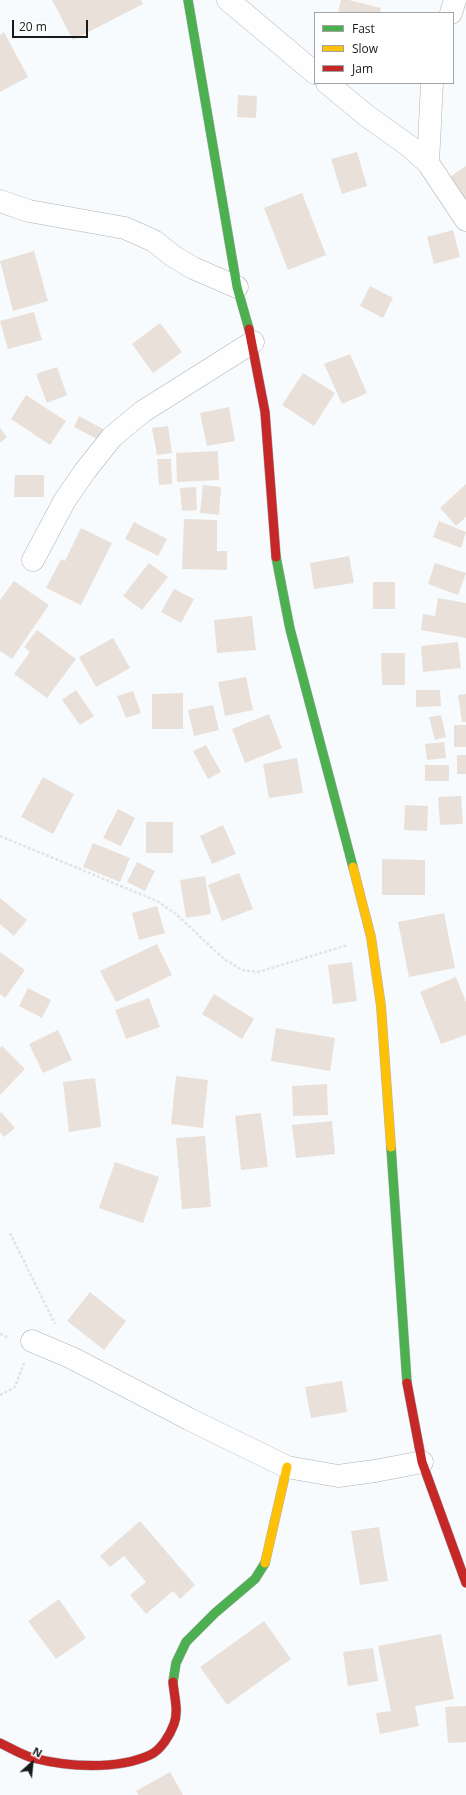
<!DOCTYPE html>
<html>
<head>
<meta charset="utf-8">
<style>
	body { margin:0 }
	#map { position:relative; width:466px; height:1795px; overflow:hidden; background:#f8fbfd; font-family:"Open Sans",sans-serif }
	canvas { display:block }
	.legend { position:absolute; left:314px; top:12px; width:140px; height:72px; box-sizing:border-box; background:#fff; border:1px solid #a1a3a4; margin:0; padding:5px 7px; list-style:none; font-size:12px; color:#151a1b }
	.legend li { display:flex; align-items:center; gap:8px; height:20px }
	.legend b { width:20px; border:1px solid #a1a3a4 }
	.north { position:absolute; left:12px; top:1743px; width:40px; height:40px; -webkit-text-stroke:3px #fff; paint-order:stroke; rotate:27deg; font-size:11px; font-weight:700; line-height:16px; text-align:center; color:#151a1b }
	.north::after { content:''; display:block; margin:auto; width:14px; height:18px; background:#151a1b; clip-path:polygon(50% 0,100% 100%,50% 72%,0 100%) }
	.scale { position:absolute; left:12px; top:20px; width:76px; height:18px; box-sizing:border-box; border:2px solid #151a1b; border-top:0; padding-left:5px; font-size:12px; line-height:14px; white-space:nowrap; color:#151a1b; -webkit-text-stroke:3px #fff; paint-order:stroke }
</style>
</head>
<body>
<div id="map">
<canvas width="466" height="1795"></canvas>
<ul class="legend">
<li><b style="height:5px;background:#4caf50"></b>Fast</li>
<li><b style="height:5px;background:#ffc107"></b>Slow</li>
<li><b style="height:5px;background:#c62828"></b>Jam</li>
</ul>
<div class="north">N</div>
<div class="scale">20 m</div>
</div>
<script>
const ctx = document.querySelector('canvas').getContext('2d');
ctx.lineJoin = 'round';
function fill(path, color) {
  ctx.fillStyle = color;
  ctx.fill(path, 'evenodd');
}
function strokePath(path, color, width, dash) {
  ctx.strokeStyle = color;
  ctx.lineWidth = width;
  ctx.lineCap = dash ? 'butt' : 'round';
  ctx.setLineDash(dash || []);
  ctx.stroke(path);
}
fill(new Path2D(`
	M52,0H141L143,4L73,40Z
	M341,0H349L381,8L380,13H338Z
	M4,32L28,77L0,92V35Z
	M238,95L257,96L256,118L237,117Z
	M357,152L367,186L342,194L331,159Z
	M466,166V200L450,177Z
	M302,193L326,255L288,270L264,208Z
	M453,230L460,257L434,264L427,237Z
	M34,251L48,301L13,311L0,261Z
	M370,286L393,298L383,318L360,306Z
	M34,312L42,340L8,349L0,321Z
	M160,323L182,352L153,373L132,344Z
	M350,354L367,393L342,404L324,364Z
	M57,367L67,395L47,403L36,374Z
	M303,373L335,393L314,426L282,405Z
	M26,395L66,421L50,445L11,419Z
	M229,407L235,441L207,446L200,413Z
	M79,416L103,429L97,439L74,427Z
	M168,426L172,453L157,455L152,428Z
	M0,428L7,437L0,443Z
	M218,451L219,480L177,482L176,453Z
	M157,459H171L172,484L159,485Z
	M15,475H44V497H14Z
	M466,484V517L456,526L440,508Z
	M203,485L221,487L219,515L200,513Z
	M196,487L197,510L182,511L180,488Z
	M184,519L217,520V551H227V570L182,569Z
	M439,521L466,532L461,548L433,537Z
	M134,522L167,539L158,556L125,539Z
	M81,528L112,543L81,605L46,588L61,559L65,561Z
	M349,556L354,583L314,589L310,563Z
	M149,563L168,577L142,610L123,596Z
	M435,563L466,573L458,595L428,584Z
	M14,581L49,605L12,659L0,651V600Z
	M373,582H395V609H373Z
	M174,589L194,599L181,623L161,612Z
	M438,598L466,603V638L421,630L423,614L435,616Z
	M252,616L256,650L217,653L214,620Z
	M37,630L76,659L47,698L14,674L30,652L24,647Z
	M113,638L130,668L96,687L79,657Z
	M458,642L461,668L423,672L421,646Z
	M381,653H405V685H382Z
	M246,677L253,710L225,716L218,682Z
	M76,690L94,716L80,725L62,700Z
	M416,690H440L441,706L416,707Z
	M133,691L141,713L126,718L117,696Z
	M183,693V729H152V694Z
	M466,694V722H462L458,695Z
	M213,705L219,730L194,736L188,710Z
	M269,714L282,748L245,763L232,729Z
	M441,715L446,737L435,740L429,717Z
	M454,725H466V747H454Z
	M444,742L446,758L427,760L425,744Z
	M206,745L221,772L208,779L193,751Z
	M457,755H466V774H457Z
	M297,758L303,793L269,798L263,764Z
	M425,765H449V781H425Z
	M43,777L74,794L53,834L21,817Z
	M461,796L463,824L440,825L438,797Z
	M405,805L428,806L427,831L404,830Z
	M118,809L135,818L121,846L103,838Z
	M146,822H173V853H146Z
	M223,825L236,854L212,864L200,836Z
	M93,843L130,858L120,882L83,867Z
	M382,859L425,860V895H382Z
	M137,862L155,871L145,891L127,882Z
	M239,873L253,909L222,921L208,885Z
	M205,876L211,914L186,918L180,880Z
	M0,898L27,920L14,936L0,924Z
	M157,906L165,933L139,940L132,913Z
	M444,913L455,968L409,977L398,922Z
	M157,944L172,975L116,1002L100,971Z
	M0,952L25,970L5,998L0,994Z
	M352,962L357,1001L333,1004L328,965Z
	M456,977L466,1002V1035L441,1044L420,992Z
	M28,988L51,1000L42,1018L19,1006Z
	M214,994L254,1019L242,1039L202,1014Z
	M149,998L160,1027L126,1039L115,1010Z
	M276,1028L335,1038L330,1071L271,1061Z
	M58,1030L72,1060L43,1073L29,1044Z
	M2,1046L25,1069L0,1095V1048Z
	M176,1076L208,1080L203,1128L171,1124Z
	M95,1078L101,1127L69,1132L63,1082Z
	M327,1084L328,1115L293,1116L292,1086Z
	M1,1112L15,1128L4,1137L0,1132V1114Z
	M261,1113L268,1167L241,1170L235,1116Z
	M332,1121L335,1154L296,1158L292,1125Z
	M205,1136L211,1207L182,1209L176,1138Z
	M115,1162L159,1177L143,1223L99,1208Z
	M90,1292L126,1321L104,1350L67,1321Z
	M342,1381L347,1412L311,1418L305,1387Z
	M140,1521L195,1585L180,1599L173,1591L146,1614L130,1595L146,1582L124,1556L110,1567L100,1556Z
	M379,1527L388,1581L360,1585L351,1531Z
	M59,1599L86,1638L56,1659L28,1621Z
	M264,1621L291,1659L227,1705L200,1667Z
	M441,1634L454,1699L415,1706L419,1726L380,1734L376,1713L391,1711L378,1646Z
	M373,1648L378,1681L348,1686L343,1652Z
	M466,1706V1742L448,1743L445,1707Z
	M170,1772L183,1795H139L136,1791Z`), '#e9e0d9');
const street = new Path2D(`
	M228,0L315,73
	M451,13L455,0
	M327,83L367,116L409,146L428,163L466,220
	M428,163L432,83
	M0,201L29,211L125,228L154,241L173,256L193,268L237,287
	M33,560L65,500L85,471L112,437L142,412L253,342
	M32,1341L72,1358L189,1419L287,1467L338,1476L375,1471L422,1462`);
const fast = new Path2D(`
	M188,0L237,287L249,329
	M276,557L290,629L353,867
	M391,1147L407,1383
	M173,1682L176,1663L186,1642L215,1613L255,1579L265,1563`);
const slow = new Path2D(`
	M353,867L371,937L381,1006L391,1147
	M265,1563L287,1467`);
const jam = new Path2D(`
	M249,329L265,412L276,557
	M407,1383L422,1462L466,1583
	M0,1743C11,1748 22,1755 33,1758C68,1767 117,1770 150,1755C161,1750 170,1735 174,1724C179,1711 174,1696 173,1682`);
strokePath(street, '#afb2b4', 23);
strokePath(fast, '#afb2b4', 10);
strokePath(slow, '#afb2b4', 10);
strokePath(jam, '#afb2b4', 10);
strokePath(new Path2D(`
	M0,836L157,901L176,914L224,959L242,970L258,972L348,945
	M10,1233L55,1324
	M0,1334L9,1338
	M0,1395L15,1387L24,1363`), '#e3e3e4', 2.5, [3, 2]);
strokePath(street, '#fefeff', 22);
strokePath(fast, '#4caf50', 9);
strokePath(slow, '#ffc107', 9);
strokePath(jam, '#c62828', 9);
</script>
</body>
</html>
